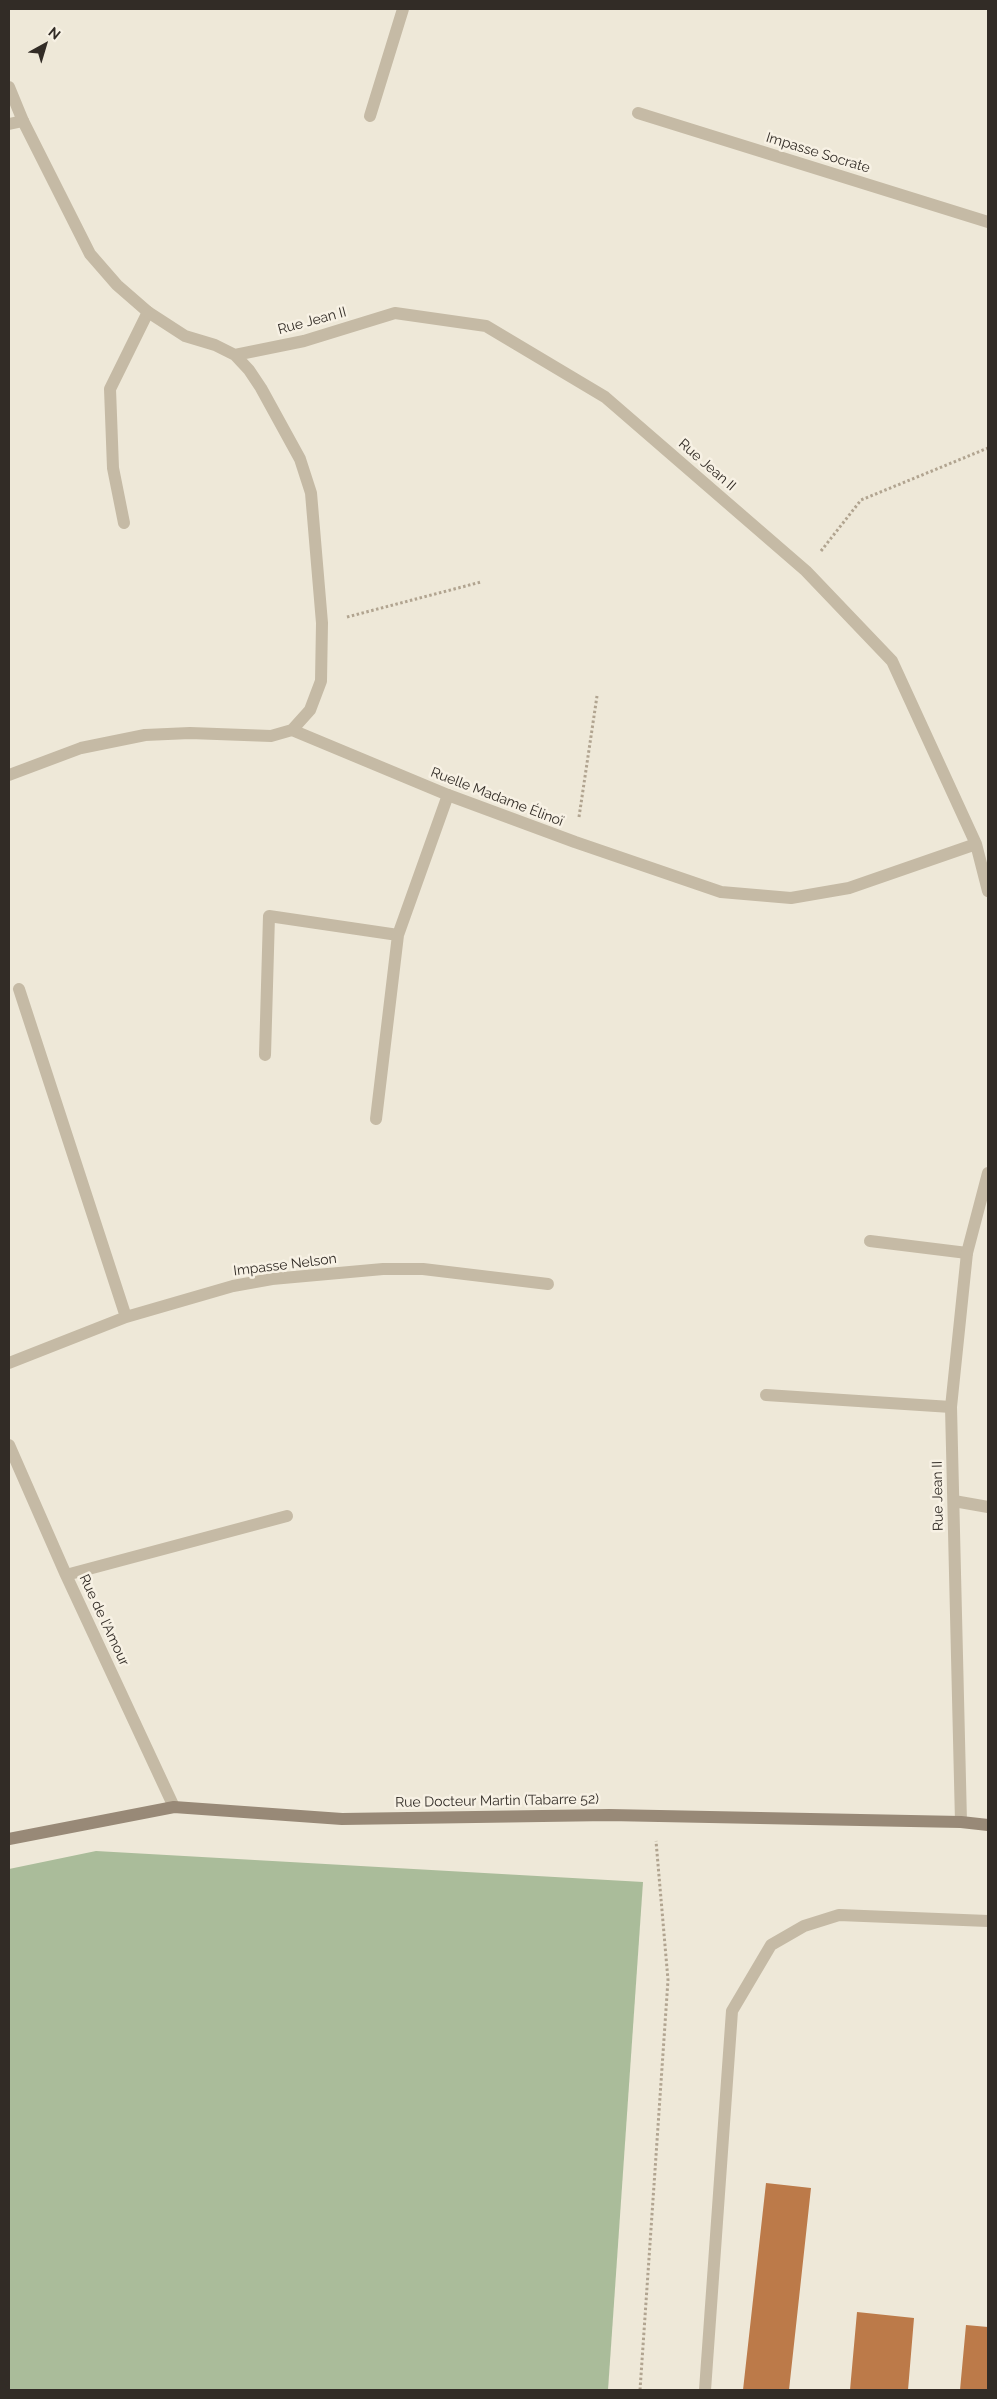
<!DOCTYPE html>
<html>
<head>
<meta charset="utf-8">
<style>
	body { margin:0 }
	#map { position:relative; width:997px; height:2399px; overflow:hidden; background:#eee8d8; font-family:Raleway,sans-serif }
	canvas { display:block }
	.frame { position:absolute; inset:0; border:10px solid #322c26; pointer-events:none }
	.north { position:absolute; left:20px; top:20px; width:50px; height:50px; -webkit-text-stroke:4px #f7f1e4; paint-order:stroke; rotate:39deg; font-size:14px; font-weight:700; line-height:20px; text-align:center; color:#322c26 }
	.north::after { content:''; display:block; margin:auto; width:18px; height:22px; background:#322c26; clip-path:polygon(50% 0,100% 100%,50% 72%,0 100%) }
</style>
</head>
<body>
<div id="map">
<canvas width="997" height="2399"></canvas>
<div class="frame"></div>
<div class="north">N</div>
</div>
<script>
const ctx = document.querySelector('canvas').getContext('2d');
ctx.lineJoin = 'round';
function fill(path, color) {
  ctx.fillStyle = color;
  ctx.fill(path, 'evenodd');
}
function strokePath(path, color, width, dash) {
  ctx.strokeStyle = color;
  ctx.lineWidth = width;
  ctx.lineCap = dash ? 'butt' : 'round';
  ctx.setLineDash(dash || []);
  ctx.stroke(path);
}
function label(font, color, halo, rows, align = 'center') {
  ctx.font = font + ' Raleway,sans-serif';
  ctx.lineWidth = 5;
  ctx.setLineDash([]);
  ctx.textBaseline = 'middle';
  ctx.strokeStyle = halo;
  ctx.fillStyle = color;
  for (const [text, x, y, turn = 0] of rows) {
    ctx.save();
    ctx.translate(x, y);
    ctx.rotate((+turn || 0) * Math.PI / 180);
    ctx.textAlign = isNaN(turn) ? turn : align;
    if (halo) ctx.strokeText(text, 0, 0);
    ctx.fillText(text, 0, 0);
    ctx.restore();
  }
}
fill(new Path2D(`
	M96,1851L643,1882L608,2390H9V1869Z`), '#aabc9a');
fill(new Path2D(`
	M766,2183L811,2188L789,2390H743Z
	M857,2312L914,2318L908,2390H850Z
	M966,2325L988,2327V2390H960Z`), '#bc7a49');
strokePath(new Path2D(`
	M821,551L861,500L988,448
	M347,617L481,582
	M579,817L597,696
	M640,2390L668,1980L656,1841`), '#b1a490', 3, [2.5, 2.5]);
strokePath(new Path2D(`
	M9,124L23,121
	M124,523L113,468L110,389L148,312
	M19,989L126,1317
	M265,1055L269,916L398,935
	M376,1119L398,935L448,795
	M870,1241L967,1253
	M9,1363L126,1317L233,1286L272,1279L383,1269H423L548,1284
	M766,1395L951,1407
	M705,2390L732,2011L771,1945L804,1926L839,1915L988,1921`), '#c5baa5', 12);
strokePath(new Path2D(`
	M9,87L23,121L90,254L117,285L148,312L185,336L215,345L235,355L249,370L261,388L300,459L311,493L322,623L321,681L310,710L292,730
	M638,113L988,222
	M370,116L403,9
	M235,355L304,341L395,313L486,326L605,397L806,571L892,661L976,844L988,891
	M9,775L81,748L145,735L190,733L271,736L292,730L448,795L575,842L721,892L791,898L849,888L976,844
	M9,1445L66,1575L174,1807
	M954,1501L988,1507
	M66,1575L287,1516
	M961,1822L951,1407L967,1253L988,1173`), '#c5baa5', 12);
strokePath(new Path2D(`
	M9,1839L174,1807L342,1819L609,1815L961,1822L988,1825`), '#988977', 12);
label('14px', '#322c26', '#f7f1e4', [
	["Impasse Socrate",818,153,17],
	["Rue Jean II",312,321,-15],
	["Rue Jean II",707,465,41],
	["Ruelle Madame Élinoï",497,797,21],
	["Impasse Nelson",285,1265,-7],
	["Rue Jean II",938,1496,-91],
	["Rue de l'Amour",104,1620,65],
	["Rue Docteur Martin (Tabarre 52)",497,1801,-1]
]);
</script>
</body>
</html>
